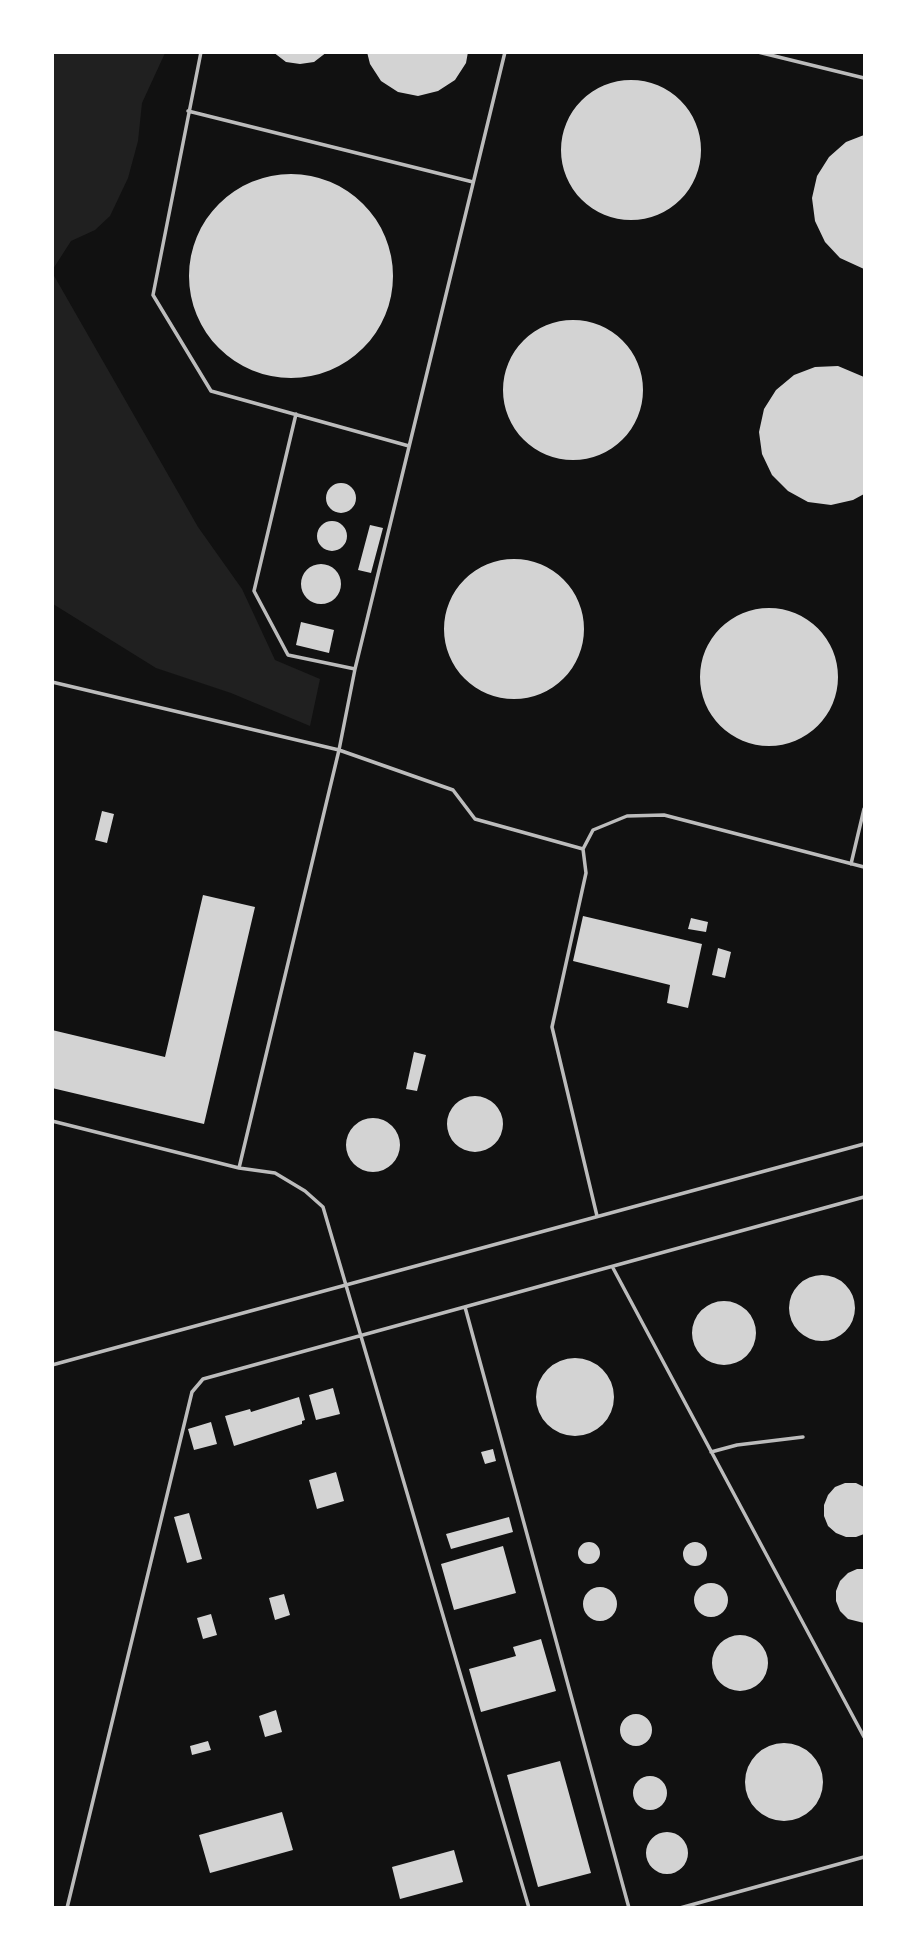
<!DOCTYPE html>
<html>
<head>
<meta charset="utf-8">
<style>
	body { margin:0 }
	#map { position:relative; width:917px; height:1960px; overflow:hidden; background:#111; font-family:"PT Sans Narrow",sans-serif }
	canvas { display:block }
	.frame { position:absolute; inset:0; border:54px solid #fff; pointer-events:none }
</style>
</head>
<body>
<div id="map">
<canvas width="917" height="1960"></canvas>
<div class="frame"></div>
</div>
<script>
const ctx = document.querySelector('canvas').getContext('2d');
ctx.lineJoin = 'round';
function fill(path, color) {
  ctx.fillStyle = color;
  ctx.fill(path, 'evenodd');
}
function strokePath(path, color, width, dash) {
  ctx.strokeStyle = color;
  ctx.lineWidth = width;
  ctx.lineCap = dash ? 'butt' : 'round';
  ctx.setLineDash(dash || []);
  ctx.stroke(path);
}
fill(new Path2D(`
	M53,52L165,53L142,103L138,141L128,178L110,216L95,230L71,241L53,269Z
	M53,274L198,527L242,589L275,660L320,679L310,726L231,693L156,668L53,604Z`), '#202020');
fill(new Path2D(`
	M273,52H327L314,62L300,64L286,62Z
	M367,52H468L466,63L455,80L438,91L418,96L398,92L381,81L370,64Z
	M561 150a70 70 0 1 1 140 0a70 70 0 1 1-140 0Z
	M864,135V269L840,258L825,242L815,221L812,198L817,176L829,157L846,142Z
	M189 276a102 102 0 1 1 204 0a102 102 0 1 1-204 0Z
	M503 390a70 70 0 1 1 140 0a70 70 0 1 1-140 0Z
	M838,366L864,377V494L853,500L831,505L808,502L788,491L772,475L762,454L759,432L764,409L776,390L794,375L815,367Z
	M326 498a15 15 0 1 1 30 0a15 15 0 1 1-30 0Z
	M317 536a15 15 0 1 1 30 0a15 15 0 1 1-30 0Z
	M370,525L383,528L371,573L358,570Z
	M444 629a70 70 0 1 1 140 0a70 70 0 1 1-140 0Z
	M301 584a20 20 0 1 1 40 0a20 20 0 1 1-40 0Z
	M700 677a69 69 0 1 1 138 0a69 69 0 1 1-138 0Z
	M301,622L334,630L329,653L296,645Z
	M102,811L114,814L107,843L95,840Z
	M203,895L255,907L204,1124L52,1088V1030L165,1057Z
	M583,916L702,944L688,1008L667,1003L670,985L573,961Z
	M691,918L708,922L706,932L688,929Z
	M718,948L731,952L725,978L712,975Z
	M414,1052L426,1055L417,1091L406,1089Z
	M447 1124a28 28 0 1 1 56 0a28 28 0 1 1-56 0Z
	M346 1145a27 27 0 1 1 54 0a27 27 0 1 1-54 0Z
	M789 1308a33 33 0 1 1 66 0a33 33 0 1 1-66 0Z
	M692 1333a32 32 0 1 1 64 0a32 32 0 1 1-64 0Z
	M536 1397a39 39 0 1 1 78 0a39 39 0 1 1-78 0Z
	M333,1388L340,1414L316,1420L309,1395Z
	M299,1397L305,1420L302,1421V1424L234,1446L225,1416L250,1409L251,1412Z
	M211,1422L217,1444L194,1450L188,1429Z
	M493,1449L496,1461L485,1464L481,1452Z
	M336,1472L344,1501L317,1509L309,1480Z
	M845,1483H856L864,1487V1534L856,1537H846L836,1533L828,1526L824,1516V1505L828,1495L835,1487Z
	M189,1513L202,1559L187,1563L174,1517Z
	M509,1517L513,1532L451,1549L446,1534Z
	M683 1554a12 12 0 1 1 24 0a12 12 0 1 1-24 0Z
	M578 1553a11 11 0 1 1 22 0a11 11 0 1 1-22 0Z
	M503,1546L516,1593L454,1610L441,1564Z
	M857,1569H864V1623L848,1619L840,1611L836,1601V1591L840,1581L848,1573Z
	M694 1600a17 17 0 1 1 34 0a17 17 0 1 1-34 0Z
	M583 1604a17 17 0 1 1 34 0a17 17 0 1 1-34 0Z
	M284,1594L290,1615L275,1620L269,1598Z
	M211,1614L217,1635L203,1639L197,1618Z
	M712 1663a28 28 0 1 1 56 0a28 28 0 1 1-56 0Z
	M541,1639L556,1691L481,1712L469,1669L516,1656L513,1647Z
	M276,1710L282,1732L265,1737L259,1716Z
	M620 1730a16 16 0 1 1 32 0a16 16 0 1 1-32 0Z
	M208,1741L211,1750L192,1755L190,1746Z
	M745 1782a39 39 0 1 1 78 0a39 39 0 1 1-78 0Z
	M560,1761L591,1873L538,1887L507,1775Z
	M633 1793a17 17 0 1 1 34 0a17 17 0 1 1-34 0Z
	M282,1812L293,1850L210,1873L199,1835Z
	M646 1853a21 21 0 1 1 42 0a21 21 0 1 1-42 0Z
	M454,1850L463,1882L400,1899L392,1867Z`), '#d3d3d3');
strokePath(new Path2D(`
	M201,52L153,295L211,391L409,446
	M758,52L864,78
	M188,111L473,182
	M296,414L254,591L288,655L355,669
	M52,682L339,750L453,790L475,819L583,849
	M851,864L864,809
	M52,1121L239,1168L275,1173L305,1191L323,1207L529,1908
	M239,1168L339,750L355,669L505,52
	M597,1216L552,1027L586,873L583,849L593,830L627,816L664,815L864,867
	M613,1268L864,1737
	M465,1307L629,1908
	M52,1365L864,1144
	M711,1452L737,1445L803,1437
	M67,1908L192,1392L203,1379L864,1197
	M680,1908L864,1857`), '#bcbcbc', 3.5);
</script>
</body>
</html>
